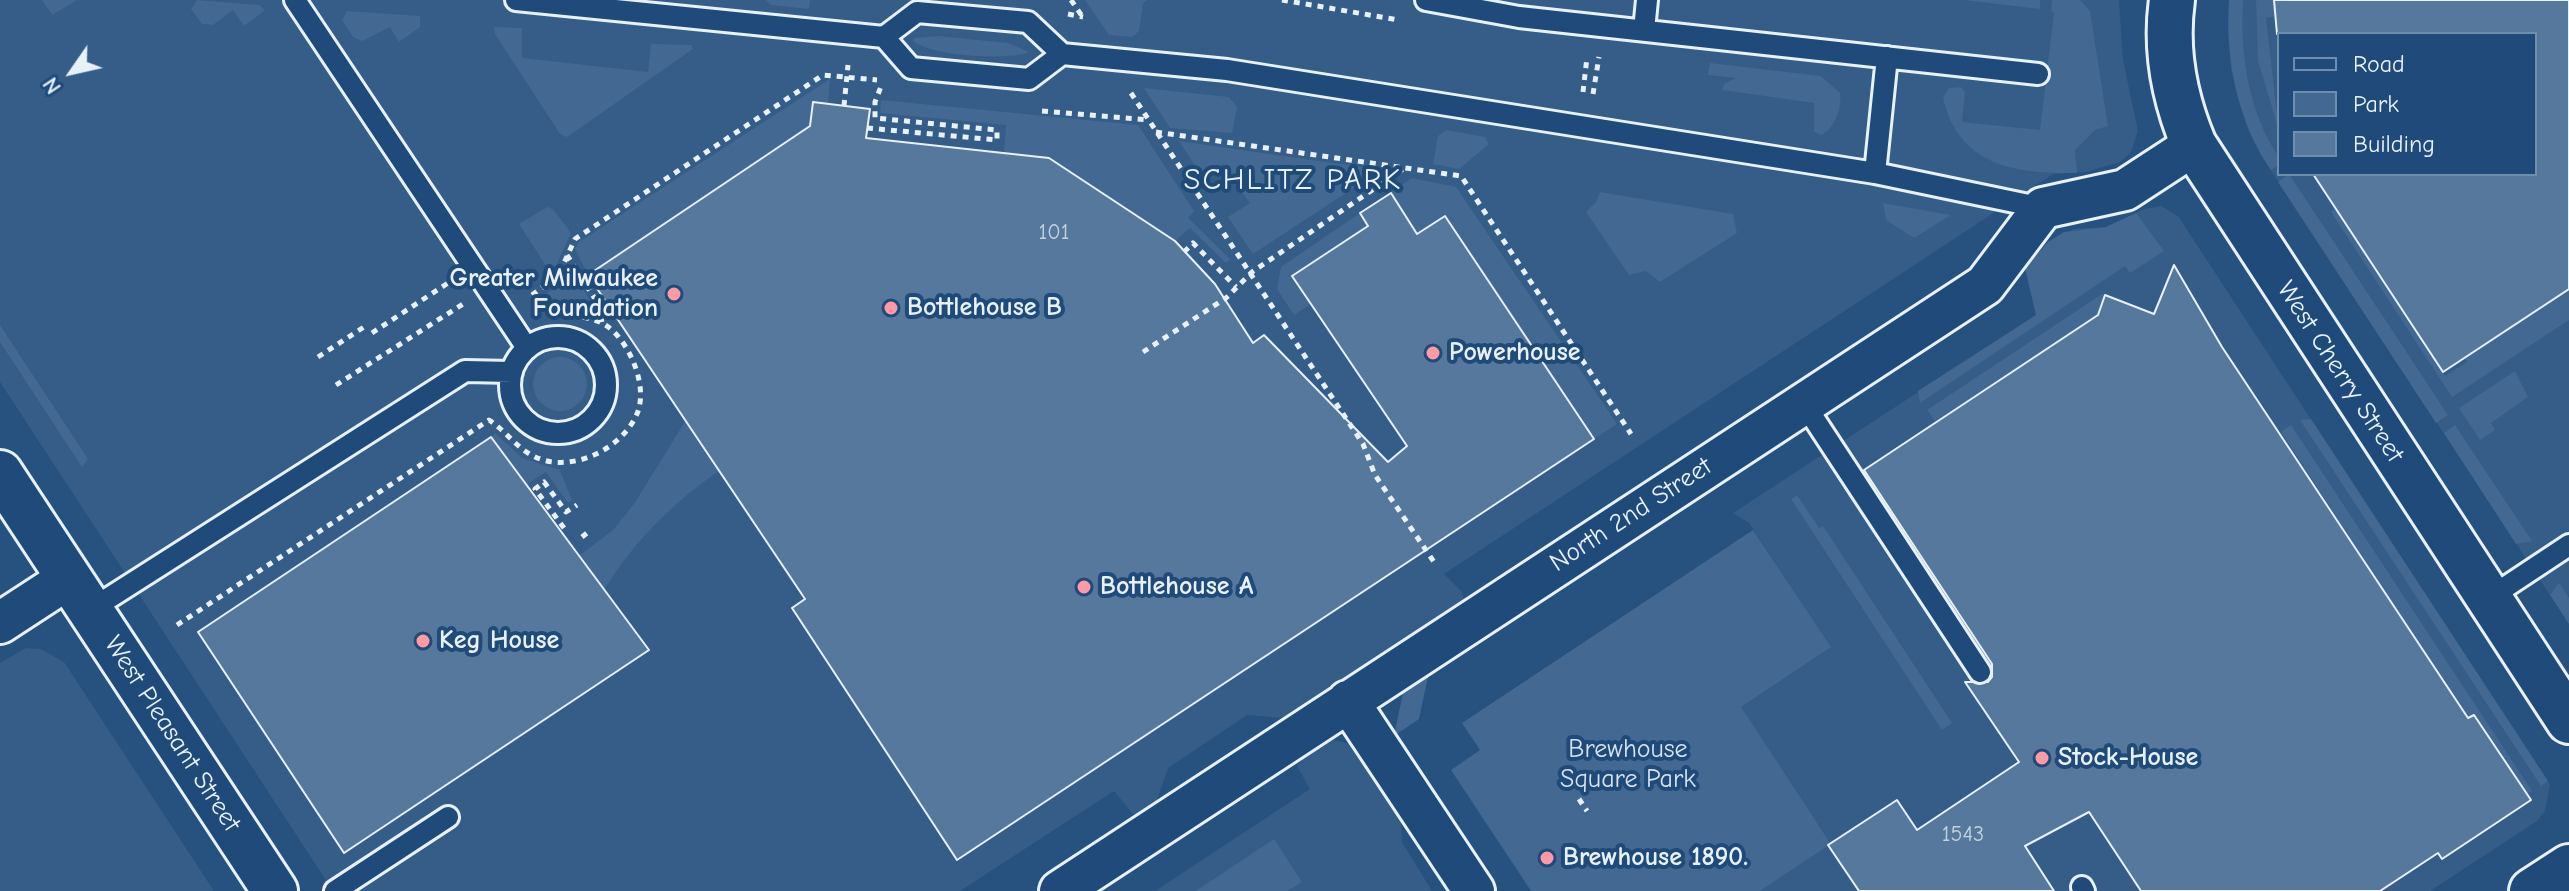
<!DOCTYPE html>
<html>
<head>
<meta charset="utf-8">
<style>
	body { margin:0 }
	#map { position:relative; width:2569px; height:891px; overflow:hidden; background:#27517f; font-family:"Comic Neue",sans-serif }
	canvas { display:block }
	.legend { position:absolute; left:2277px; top:32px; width:260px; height:144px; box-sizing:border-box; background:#1f4a7a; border:2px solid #6f8dac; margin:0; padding:10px 14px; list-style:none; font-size:24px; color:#e8f1f8 }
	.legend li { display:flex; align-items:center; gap:16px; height:40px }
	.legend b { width:40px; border:2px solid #6f8dac }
	.north { position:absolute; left:32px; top:32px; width:80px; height:80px; -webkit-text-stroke:6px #1f4a7a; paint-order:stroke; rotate:236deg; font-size:22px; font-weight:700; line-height:32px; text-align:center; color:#e8f1f8 }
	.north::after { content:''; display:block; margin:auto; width:28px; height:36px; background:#e8f1f8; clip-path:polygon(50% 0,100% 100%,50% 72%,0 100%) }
</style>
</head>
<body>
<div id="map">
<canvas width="2569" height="891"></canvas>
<ul class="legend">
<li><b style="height:10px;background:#1f4a7a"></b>Road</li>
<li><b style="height:22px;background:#436891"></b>Park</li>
<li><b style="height:22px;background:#57789d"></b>Building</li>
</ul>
<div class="north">N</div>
</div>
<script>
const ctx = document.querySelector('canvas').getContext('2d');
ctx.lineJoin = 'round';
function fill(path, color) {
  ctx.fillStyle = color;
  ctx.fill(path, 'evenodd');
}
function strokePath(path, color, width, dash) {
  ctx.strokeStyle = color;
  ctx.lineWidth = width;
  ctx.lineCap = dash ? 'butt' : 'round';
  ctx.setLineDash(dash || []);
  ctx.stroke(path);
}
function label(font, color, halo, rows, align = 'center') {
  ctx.font = font + ' "Comic Neue",sans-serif';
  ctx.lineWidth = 8;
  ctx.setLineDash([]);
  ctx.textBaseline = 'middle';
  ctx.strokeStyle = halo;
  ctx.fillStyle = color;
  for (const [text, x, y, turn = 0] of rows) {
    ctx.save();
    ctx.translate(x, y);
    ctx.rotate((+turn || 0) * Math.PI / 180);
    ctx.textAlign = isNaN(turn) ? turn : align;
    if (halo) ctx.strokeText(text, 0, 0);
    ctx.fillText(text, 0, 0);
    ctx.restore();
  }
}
fill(new Path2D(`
	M0,0H2119L2123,60L2138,131L2131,152L2120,162L2086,172L2053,174L1444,574L1462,592L1464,600L1284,718L1247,715L1168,768L1156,803L1142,814H1133L1114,791L960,891H333L0,382Z
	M2229,0H2569V624L2260,154L2247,127L2231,69ZM2279,34H2535V174H2279Z
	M2161,206L2178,216L2550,785L2545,811L2537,821L2430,891H1760L1831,844L1740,707L1830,647L1749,523L1733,513L2036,315L2025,268L2048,242L2074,229L2106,227L2144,209Z
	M26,648L41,649L64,662L214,891H0V663Z
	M1329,739L1358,746L1400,810L1402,842L1432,891H1155L1310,789L1297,766L1307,753Z`), '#355d88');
fill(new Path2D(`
	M42,0H77L52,15Z
	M197,0L259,5L265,10L244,26L233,10L213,25L202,24L191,9Z
	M766,0H810L809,9L771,5Z
	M1085,0H1147L1143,3L1139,31L1132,37L1109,35Z
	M1963,0H2040V9Z
	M2052,0H2080L2090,11L2108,126L2095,130L2075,150L2077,173C2017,174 1959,167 1943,98L1949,88L1961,87L1965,93L1962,122L2040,130L2054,13L2051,11Z
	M2229,0H2243C2240,54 2248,112 2279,157V165L2271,170C2237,120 2225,59 2229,0Z
	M2256,0H2274L2276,16L2266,18L2279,131L2258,61Z
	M347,11L420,16V27L399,42L390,27L362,41L353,37L342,20Z
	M494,27L522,28V58L648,72L651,44L691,45L693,49L567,137L560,134L495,34Z
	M938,36L1008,43L1029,52C1008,61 931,56 913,41L915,38Z
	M1710,63L1821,76L1840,93C1842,108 1835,127 1822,135L1814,132V103L1722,90L1724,84L1736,78L1708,75Z
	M830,79L828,104L812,103L809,132L802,131L588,275L575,249L579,242Z
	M1144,88L1229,97L1237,107L1232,133L1170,128Z
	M881,100L1138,125L1194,211L1188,218L1230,259L1226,263L1190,228L1175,241L1004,154L1006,125L880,113Z
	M1446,130L1485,137L1489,144L1459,169L1433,164L1438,136Z
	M1179,141L1375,169V174L1253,254L1228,217L1250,203L1223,164L1203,178Z
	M2289,174L2448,415L2436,423L2278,182Z
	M1412,178L1456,187L1617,424L1594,439L1445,216L1417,234L1390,193Z
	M1600,192L1733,214L1737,233L1660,282L1646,271L1629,275L1586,212L1596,202Z
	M1883,203L1951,215L1914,238L1886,220Z
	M547,207L553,209L571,233L552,275L519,224Z
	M2336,209L2445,376L2467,362L2465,358L2569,289V320L2452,397L2331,212Z
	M1360,213L1368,226L1292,275L1311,304L1294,315L1277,289L1281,267Z
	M2136,213L2164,251L2130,273L2125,266L1920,403L1918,391L2036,315L2025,268L2048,242L2064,232L2106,227Z
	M570,267L598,314L551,304L540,298L557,286Z
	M2102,294L2105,295L2098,315L1935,421L1927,410Z
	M0,325L88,459L82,467L0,342Z
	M533 384a27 27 0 1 1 54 0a27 27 0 1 1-54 0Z
	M2515,371L2528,397L2491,423L2495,430L2480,440L2459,408Z
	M2311,419L2548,781L2541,786L2300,420Z
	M686,420L720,470C672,504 635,540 604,590L579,556L613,530L634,504Z
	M2291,425L2532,791L2526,794L2474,715L2468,718L2281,432Z
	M2455,425L2532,541L2516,544L2444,433Z
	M495,433L522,458L560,470L572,500L568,503L546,472L526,485L491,437Z
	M1797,495L1819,528L1823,526L1952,723L1942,730L1791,499Z
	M1753,530L1831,647L1741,707L1831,844L1760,891H1531L1451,770L1480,750L1462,723Z
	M2559,583L2569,598V624L2550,595Z
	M1429,672L1419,719L1394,736L1404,688Z
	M1274,839L1302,882L1288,891H1196Z`), '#436891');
const building = new Path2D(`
	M2274,0H2569V289L2443,372L2313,174H2535V34H2277Z
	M813,102L870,109L866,138L1049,158L1175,241L1215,284L1253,343L1264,335L1388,462L1407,446L1292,276L1368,226L1360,213L1391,193L1417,234L1445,216L1594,439L957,860L792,608L805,599L588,275L810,126Z
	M2174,265L2222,347L2468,718L2474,715L2531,800L2442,859L2438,853L2380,891H2141L2089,812L2025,846L2054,891H1859L1828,845L1897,800L1917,830L2019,762L1965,682H1988L1992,677V664L1864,470L2098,315L2105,295L2154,314Z
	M491,437L649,650L344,853L198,632Z`);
fill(building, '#57789d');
strokePath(building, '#e8f1f8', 2);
const lane = new Path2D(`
	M295,0L527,348
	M516,0L884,37L911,68L1029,79L1062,54L1028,22L917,12L884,37
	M1426,0L1519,17L2038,74
	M1644,30L1647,0
	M1062,54L1227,70L1875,173L2043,208
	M1875,173L1887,57
	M510 385a48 48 0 1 1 96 0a48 48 0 1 1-96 0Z
	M1803,402L1980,672
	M2489,598L2569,545
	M90,610L465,371L512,372
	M2082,887L2084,891
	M335,891L448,817`);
const street = new Path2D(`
	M0,623L69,578
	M1348,701L1474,891
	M1060,891L1985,285L2043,208L2125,190L2194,145`);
const secondary = new Path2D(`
	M2172,0C2165,49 2175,100 2194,145L2569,721
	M0,473L275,891
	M2532,891L2569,867`);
strokePath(lane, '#e8f1f8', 26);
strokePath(street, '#e8f1f8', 46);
strokePath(secondary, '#e8f1f8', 50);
strokePath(new Path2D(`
	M1071,0L1082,16
	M1282,0L1399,20
	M1068,14L1083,17
	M1583,92L1587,57
	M1131,93L1363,444L1375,475L1434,562
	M1593,94L1599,57
	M844,106L848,65
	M1042,111L1149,120
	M867,128L997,140V130L875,118V102L882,84
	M1156,132L1461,176L1631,434
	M1184,252L1193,243L1236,287
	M567,255L597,302L602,322
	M532,295L558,276L575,239L823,75L877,80
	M372,333L448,283
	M1143,352L1226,298L1252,272L1406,167
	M318,357L367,325
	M336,385L463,304
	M564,528L535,489L544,482L566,512L577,505
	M582,537L587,533
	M177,625L489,420C509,433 518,452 543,460C577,470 621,448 636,416C649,390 632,349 613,331C591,310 561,321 539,305
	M1579,799L1587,811`), '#e8f1f8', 5, [6, 6]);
strokePath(lane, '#1f4a7a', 20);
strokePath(street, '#1f4a7a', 40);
strokePath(secondary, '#1f4a7a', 44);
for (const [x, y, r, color] of [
	[674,294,8,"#ff9aa2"],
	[891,308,8,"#ff9aa2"],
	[1433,353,8,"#ff9aa2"],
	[1084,587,8,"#ff9aa2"],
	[423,641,8,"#ff9aa2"],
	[2042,758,8,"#ff9aa2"],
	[1547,858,8,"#ff9aa2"]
]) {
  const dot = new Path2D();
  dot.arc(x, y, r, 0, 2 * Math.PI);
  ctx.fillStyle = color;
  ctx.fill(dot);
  strokePath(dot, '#1f4a7a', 3);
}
label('22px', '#c4d3e1', null, [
	["101",1054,233],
	["1543",1963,835]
]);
label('bold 26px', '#e8f1f8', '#1f4a7a', [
	["Greater Milwaukee",658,279,"right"],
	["Foundation",658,309,"right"],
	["Bottlehouse B",907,308],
	["Powerhouse",1449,353],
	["Bottlehouse A",1100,587],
	["Keg House",439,641],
	["Stock-House",2058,758],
	["Brewhouse 1890.",1563,858]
], 'left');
label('26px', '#e8f1f8', '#1f4a7a', [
	["West Cherry Street",2340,372,57],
	["North 2nd Street",1631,515,-33],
	["West Pleasant Street",172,734,57]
]);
label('26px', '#d8e3ee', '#1f4a7a', [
	["Brewhouse",1628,750],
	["Square Park",1628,780]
]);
ctx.letterSpacing = '2px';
label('30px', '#e8f1f8', '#1f4a7a', [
	["SCHLITZ PARK",1293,181]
]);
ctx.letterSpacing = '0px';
</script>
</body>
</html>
